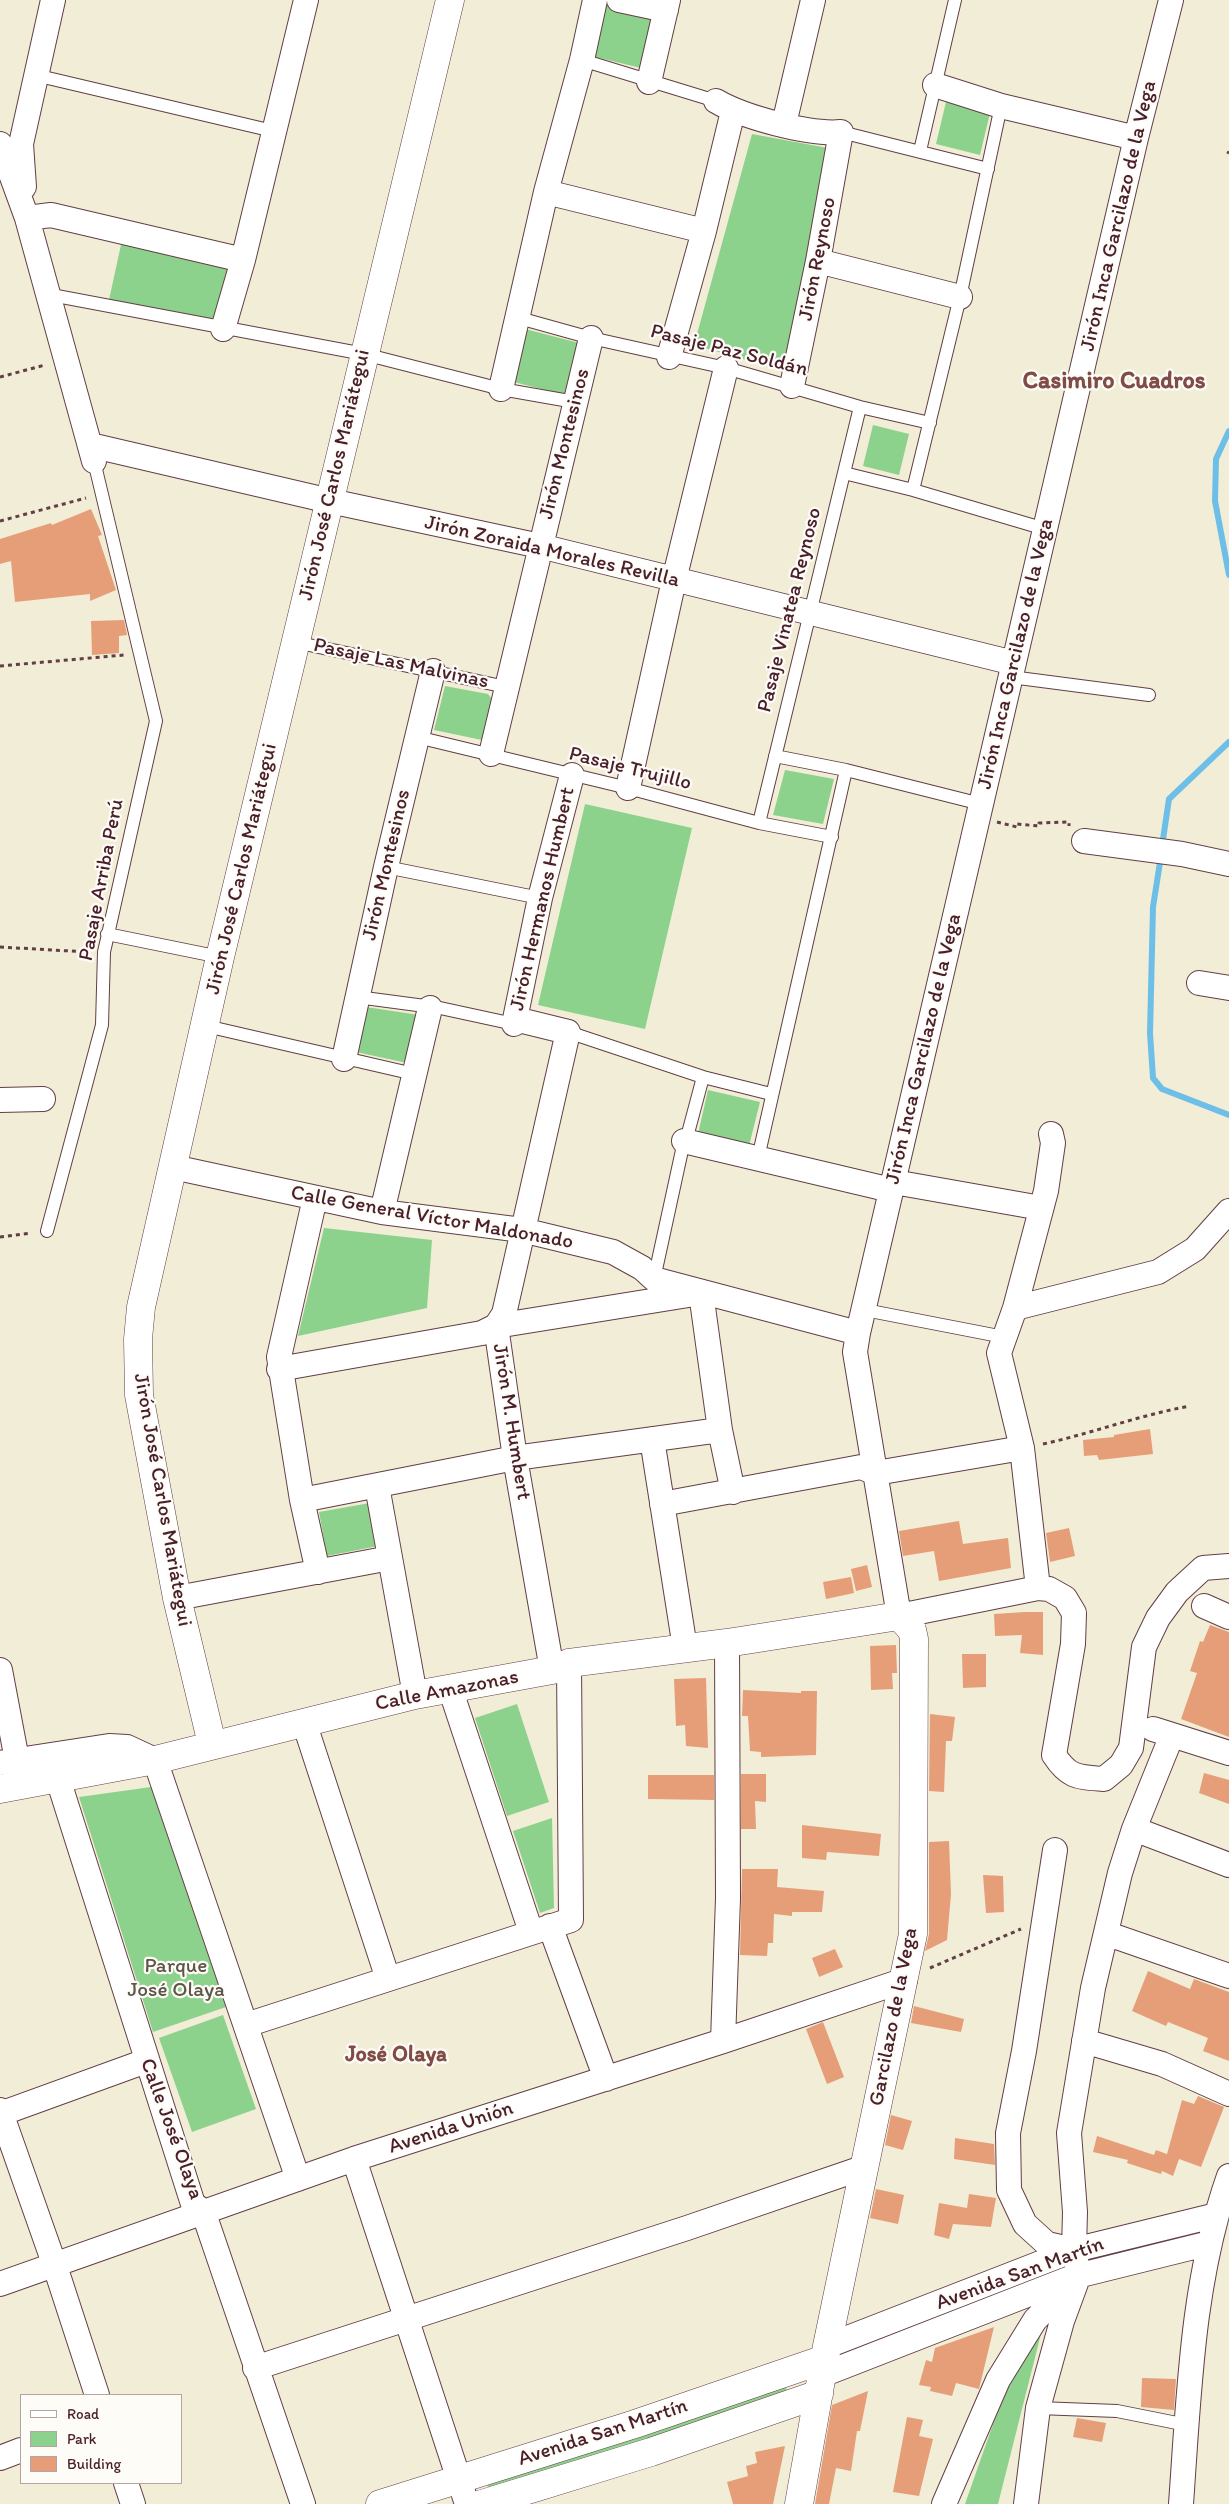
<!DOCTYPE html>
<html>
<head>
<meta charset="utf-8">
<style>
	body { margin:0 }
	#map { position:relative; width:1229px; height:2504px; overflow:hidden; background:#f2edd7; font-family:Itim,sans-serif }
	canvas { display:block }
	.legend { position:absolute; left:20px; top:2394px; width:162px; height:90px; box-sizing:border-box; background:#fdfcf7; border:1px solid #b5a4a5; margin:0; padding:6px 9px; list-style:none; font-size:15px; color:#4a1f2b }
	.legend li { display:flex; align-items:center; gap:10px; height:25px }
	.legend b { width:25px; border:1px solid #b5a4a5 }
</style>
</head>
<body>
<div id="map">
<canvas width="1229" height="2504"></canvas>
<ul class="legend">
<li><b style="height:6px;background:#fff"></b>Road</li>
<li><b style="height:14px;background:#8dd28c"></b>Park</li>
<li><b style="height:14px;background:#e69e79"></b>Building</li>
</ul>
</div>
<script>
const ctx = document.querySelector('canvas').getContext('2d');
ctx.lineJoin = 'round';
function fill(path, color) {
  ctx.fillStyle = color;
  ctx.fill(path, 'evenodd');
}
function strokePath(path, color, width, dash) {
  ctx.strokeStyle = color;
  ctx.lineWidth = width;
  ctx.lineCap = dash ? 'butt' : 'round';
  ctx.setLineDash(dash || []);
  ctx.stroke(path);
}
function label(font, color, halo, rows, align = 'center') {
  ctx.font = font + ' Itim,sans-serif';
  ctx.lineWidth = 4.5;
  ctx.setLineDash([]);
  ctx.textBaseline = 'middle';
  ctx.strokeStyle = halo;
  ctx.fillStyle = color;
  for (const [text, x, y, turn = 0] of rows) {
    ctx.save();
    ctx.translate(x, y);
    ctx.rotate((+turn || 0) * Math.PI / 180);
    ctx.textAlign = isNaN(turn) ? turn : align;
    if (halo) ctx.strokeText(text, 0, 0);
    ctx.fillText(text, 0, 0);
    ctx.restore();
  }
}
fill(new Path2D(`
	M604,3L658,16L645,69L591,56Z
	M946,102L990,113L980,155L936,144Z
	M752,134L828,148L785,371L694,345Z
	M122,240L231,264L217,324L109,300Z
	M525,329L583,344L568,396L510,381Z
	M873,425L909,434L899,475L863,466Z
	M445,686L488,694L492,699L482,740L434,730Z
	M785,770L834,779L823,824L773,815Z
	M585,804L692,828L645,1029L538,1005Z
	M366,1007L419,1015L407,1063L356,1052Z
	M708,1090L760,1102L749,1146L698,1134Z
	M324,1228L432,1240L427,1308L298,1336Z
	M370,1503L378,1546L327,1556L319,1512Z
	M517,1704L549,1802L507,1816L475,1718Z
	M151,1787L226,2007L153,2032L79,1797Z
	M552,1818L554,1908L540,1913L513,1831Z
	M223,2015L256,2109L192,2132L159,2038Z
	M1203,2230L1207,2231L1108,2258L1106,2251Z
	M1059,2264L1062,2272L849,2357L846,2349Z
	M1043,2326L998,2504H965L1005,2390Z
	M785,2384L788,2394L490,2493L486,2480Z`), '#8dd28c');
strokePath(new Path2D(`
	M1229,431L1216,459L1215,501L1229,575
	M1162,846L1169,799L1229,742
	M1161,856L1153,907L1150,1033L1153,1078L1162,1089L1229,1115`), '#6dbfe8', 6);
fill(new Path2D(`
	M91,509L102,535L98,536L116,590L90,601V594L15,602L11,561L0,564V539L51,523L52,525Z
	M124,620L127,635L119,636V653L92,655L91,621Z
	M1150,1429L1153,1454L1099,1460L1097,1455L1084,1456L1083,1440L1114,1437V1435Z
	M959,1521L963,1544L1008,1538L1011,1568L939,1581L934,1551L903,1556L899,1531Z
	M1069,1528L1075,1556L1050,1562L1046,1533Z
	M867,1565L872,1587L856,1591L851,1569Z
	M851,1577L854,1593L826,1599L823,1582Z
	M1025,1612H1043V1655L1020,1653L1022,1635L995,1636L994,1614Z
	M1210,1625L1229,1632V1737L1181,1719L1197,1673L1190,1671L1200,1641L1203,1642Z
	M896,1645L897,1673H892L893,1689L871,1690L870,1646Z
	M962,1654H986V1687L963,1688Z
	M706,1678L708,1748L686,1746L685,1725L676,1726L674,1679Z
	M743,1690L801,1693V1691H817L816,1755L761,1757V1752L750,1751L748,1716H742Z
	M930,1714L955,1717L952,1741H946L944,1792L929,1791Z
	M1204,1773L1229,1780V1804L1199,1793Z
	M741,1774H766V1802L755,1801L756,1829H741Z
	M648,1775H714V1800L648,1799Z
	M802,1825L881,1834L879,1856L827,1852L826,1860L802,1858Z
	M949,1841L951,1894L947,1940L925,1951L929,1934V1842Z
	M742,1869H778L777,1887L824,1891L822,1912H792V1916L774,1914L773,1943H768L767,1956L740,1955Z
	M983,1875L1003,1876L1004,1912L986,1913Z
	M835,1949L843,1967L819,1977L812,1958Z
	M1148,1971L1190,1989L1194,1979L1229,1992V2061L1203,2051L1208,2038L1168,2022L1166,2026L1132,2011Z
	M914,2006L964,2019L961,2032L911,2023Z
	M823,2022L844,2077L827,2084L806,2029Z
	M1198,2096L1224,2107L1201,2167L1179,2159L1173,2176L1162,2171L1161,2174L1127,2163L1128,2160L1093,2152L1097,2136L1154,2155L1156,2150L1172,2156L1167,2154L1182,2100L1194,2104Z
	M891,2115L912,2121L903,2150L885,2145Z
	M955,2138L994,2144L995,2165L954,2159Z
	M876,2189L904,2195L898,2224L870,2218Z
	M969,2194L996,2198L991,2227L953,2224L949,2239L934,2235L939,2203L967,2208Z
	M994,2327L979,2389L956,2383L952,2396L930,2391L931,2387L919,2385L926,2360L932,2362L935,2348Z
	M1142,2378L1176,2379L1174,2410L1141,2407Z
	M868,2391L860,2431H857L851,2471L836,2468L829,2504H815L832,2405Z
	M907,2417L923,2420L919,2436L933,2439L919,2496L893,2492Z
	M1077,2418L1106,2423L1102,2442L1073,2437Z
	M785,2446L773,2504H733L727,2482L748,2476L746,2466L757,2463L755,2452Z`), '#e69e79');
const lane = new Path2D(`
	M582,60L716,101
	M35,75L273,131
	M841,132L988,169
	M920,151L955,0
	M46,294L364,354L501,389L575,402
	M519,318L591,338L726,368L860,407L930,423
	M844,473L913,490L1045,529
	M913,490L960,297L1001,106
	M295,642L506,687
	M1011,677L1149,695
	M417,737L628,788L759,823L832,837
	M775,756L846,770L981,804
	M759,823L860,407
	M386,867L540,898
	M107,934L220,957
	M357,997L440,1008L514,1024
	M206,1026L414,1074
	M568,1032L703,1077L771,1094
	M758,1158L846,770
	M47,1231L102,1025L104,952L156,721L94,461
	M654,1279L684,1141L687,1137L703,1077
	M865,1310L1004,1337
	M1038,2408L1117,2411L1187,2425`);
const street = new Path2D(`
	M619,0L666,10
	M1171,0L1136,138L858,1333L855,1352L899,1616L1038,1588L1049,1589L1065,1598L1074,1613L1073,1644L1054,1755C1069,1778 1078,1777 1104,1779L1121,1765L1131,1748L1144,1647L1158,1618L1177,1592L1203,1568L1229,1566
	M649,82L668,0
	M935,85L1001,106L1136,138
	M716,101C743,117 809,135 841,132L818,261L792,386
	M784,124L813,0
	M0,144L27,218L94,461
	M24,187L21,144L53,0
	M546,192L704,231
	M27,218L51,215L243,260
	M818,261L960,297
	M223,329L243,260L306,0
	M669,357L704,231L733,111
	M501,389L546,192L582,60L595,0
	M90,445L330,501L540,546L1014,663
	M491,754L591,338
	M628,788L674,580L726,368
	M1084,841L1182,854L1229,864
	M1199,983L1229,988
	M515,1019L568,1032L504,1314L496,1326L515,1458L552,1670
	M514,1024L540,898L572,775
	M344,1059L386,867L433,671
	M0,1100L43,1099
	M684,1141L891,1190
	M173,1167L382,1212L522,1230L613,1252L642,1268L654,1279L858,1333
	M894,1182L1041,1208
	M315,1198L279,1357L302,1500L318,1572
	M382,1212L430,1008
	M1015,1308L1046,1191L1053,1143L1051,1134
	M279,1369L482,1333L496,1326L701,1293L720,1430L733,1492
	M652,1439L685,1648
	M377,1486L415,1695
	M302,1500L515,1458L720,1430
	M662,1504L861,1467L876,1473L1022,1448
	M1038,1588L1022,1448L999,1353L1015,1308L1158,1272L1195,1249L1229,1211
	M177,1598L390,1558
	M1204,1606L1229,1617
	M0,1670L17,1760
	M450,1688L531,1932
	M304,1722L388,1979
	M1153,1729L1229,1753
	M0,1763L109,1746L127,1747L155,1760L298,2179
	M58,1779L193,2204L203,2211L303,2504
	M1134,1829L1229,1865
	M550,1926L606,2079
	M1108,1934L1229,1976
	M246,2025L571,1920L569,1663
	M723,2041L728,1898L727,1643
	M1084,2041L1162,2064L1229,2094
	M0,2110L55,2266L97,2395
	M0,2114L146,2061
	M354,2159L467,2504
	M1074,2250L1075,2212L1069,2133L1093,1988L1120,1873L1134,1829L1172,1735
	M0,2284L354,2159L723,2041L905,1980
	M827,2346L1074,2250L1217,2215
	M255,2368L687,2228L865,2167
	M822,2375L1073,2277L1210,2243
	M0,2458L21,2450
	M126,2483L133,2504
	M944,2504L998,2380L1035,2320L1079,2275L1074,2250L1047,2244L1025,2224L1009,2190L1008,2133L1024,2051L1055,1850
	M1026,2504L1038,2408L1062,2321L1076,2283
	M1181,2504C1189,2394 1192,2281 1229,2176`);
const secondary = new Path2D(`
	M212,1744L177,1598L139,1395L138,1339L141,1307L220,957L450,0
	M0,1789L155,1760L415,1695L552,1670L569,1663L727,1643L899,1616L912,1630L914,1639L913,1934L827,2346L799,2504
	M380,2504L635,2424L825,2359
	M482,2504L651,2452L819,2394`);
strokePath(lane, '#633e45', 14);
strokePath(street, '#633e45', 26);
strokePath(secondary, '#633e45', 29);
strokePath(new Path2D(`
	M1227,152L1229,153
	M0,377L45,365
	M0,521L86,498
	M0,666L124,655
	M997,822L1017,827V824L1039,826V823L1069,822V826
	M0,947L88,952
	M0,1237L31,1233
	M1043,1444C1093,1433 1140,1415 1190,1406
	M930,1968L1021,1929`), '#633e45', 3, [4, 4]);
strokePath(lane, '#fff', 12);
strokePath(street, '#fff', 24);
strokePath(secondary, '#fff', 28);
label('21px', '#4a1f2b', '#fdfcf7', [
	["Jirón Inca Garcilazo de la Vega",1119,216,-77],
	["Jirón Reynoso",818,259,-79],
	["Pasaje Paz Soldán",729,351,14],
	["Jirón Montesinos",565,444,-76],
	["Jirón José Carlos Mariátegui",335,475,-77],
	["Jirón Zoraida Morales Revilla",552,552,13],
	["Pasaje Vinatea Reynoso",790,610,-76],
	["Jirón Inca Garcilazo de la Vega",1016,654,-77],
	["Pasaje Las Malvinas",401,664,12],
	["Pasaje Trujillo",630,769,14],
	["Jirón Montesinos",387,865,-77],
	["Jirón José Carlos Mariátegui",242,869,-77],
	["Pasaje Arriba Perú",102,880,-79],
	["Jirón Hermanos Humbert",543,899,-77],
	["Jirón Inca Garcilazo de la Vega",924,1049,-77],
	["Calle General Víctor Maldonado",432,1218,10],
	["Jirón M. Humbert",511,1422,81],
	["Jirón José Carlos Mariátegui",162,1500,80],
	["Calle Amazonas",447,1691,-11],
	["Garcilazo de la Vega",894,2017,-79],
	["Avenida Unión",451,2128,-18],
	["Calle José Olaya",171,2129,70],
	["Avenida San Martín",1020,2274,-20],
	["Avenida San Martín",603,2433,-18]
]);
label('21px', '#5e5548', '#fdfcf7', [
	["Parque",176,1967],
	["José Olaya",176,1991]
]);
label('bold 22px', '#814b46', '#fdfcf7', [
	["José Olaya",396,2055]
]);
label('bold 24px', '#814b46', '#fdfcf7', [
	["Casimiro Cuadros",1114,382]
]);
</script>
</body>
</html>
